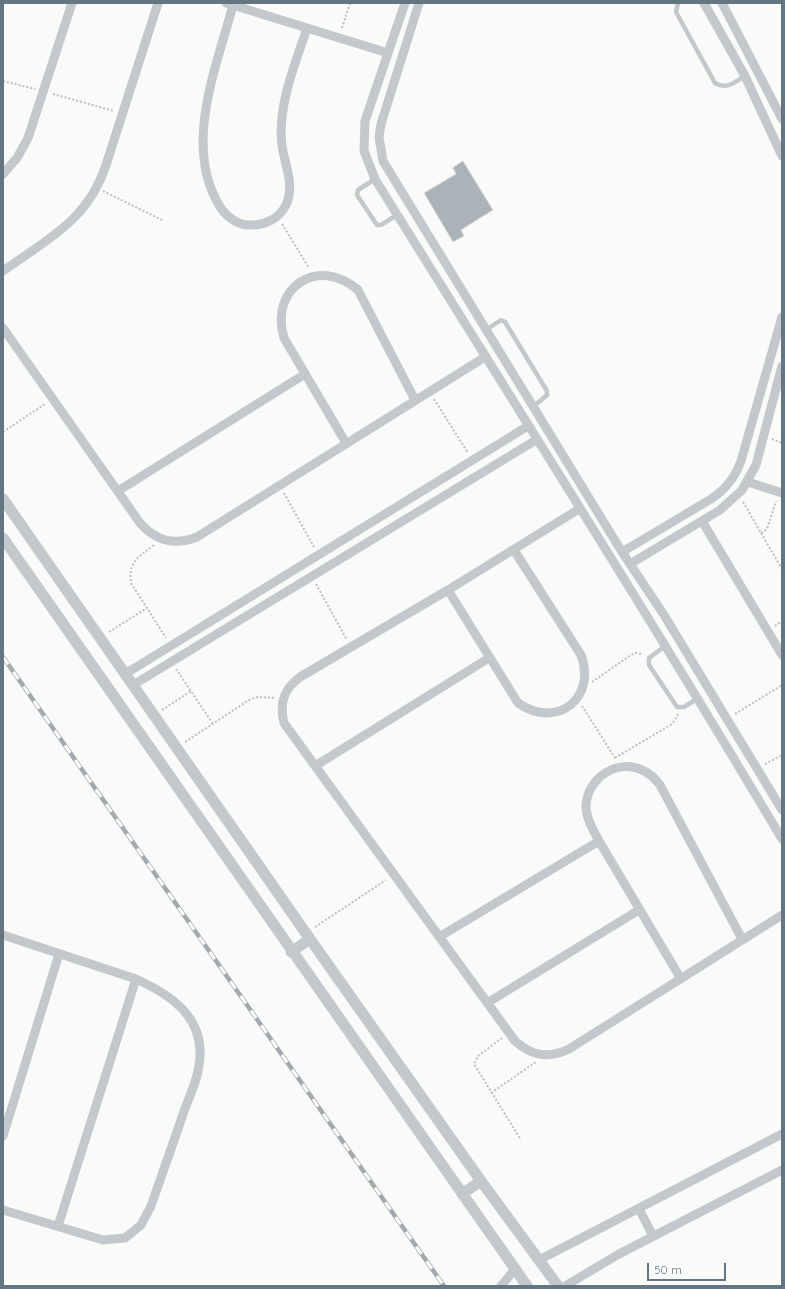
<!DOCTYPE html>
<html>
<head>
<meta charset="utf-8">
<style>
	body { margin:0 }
	#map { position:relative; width:785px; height:1289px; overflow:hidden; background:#fafaf8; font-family:Quicksand,sans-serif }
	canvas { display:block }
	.frame { position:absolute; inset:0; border:4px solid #657683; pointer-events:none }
	.scale { position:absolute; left:647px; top:1263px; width:79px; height:18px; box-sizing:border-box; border:2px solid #657683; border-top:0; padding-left:5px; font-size:12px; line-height:14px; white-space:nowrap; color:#657683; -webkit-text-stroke:3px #fff; paint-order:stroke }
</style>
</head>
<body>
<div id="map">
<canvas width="785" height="1289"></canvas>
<div class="frame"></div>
<div class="scale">50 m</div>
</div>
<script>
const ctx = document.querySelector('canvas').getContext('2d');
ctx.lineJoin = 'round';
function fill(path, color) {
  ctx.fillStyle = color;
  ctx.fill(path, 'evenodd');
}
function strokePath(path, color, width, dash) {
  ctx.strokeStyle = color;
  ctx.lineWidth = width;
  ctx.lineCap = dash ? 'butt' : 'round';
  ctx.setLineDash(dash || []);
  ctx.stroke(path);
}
const building = new Path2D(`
	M463,161L493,210L461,230L464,236L453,242L424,193L456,174L453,168Z`);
fill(building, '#aab3b9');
strokePath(building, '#dcdcda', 1);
strokePath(new Path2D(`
	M342,28L350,3
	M3,81L35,89
	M53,94L114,111
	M103,191L162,220
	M282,224L309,268
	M434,399L468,453
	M3,432L45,404
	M772,439L782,443
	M284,493L314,547
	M743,502L782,569
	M761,533L767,529L776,501
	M154,545C138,557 128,562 131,583L166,638
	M316,584L347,640
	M775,626L782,621
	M109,632L147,608
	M176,669L213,724
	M592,682L631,655L635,653L643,654
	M582,706L615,758
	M162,710L191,691
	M735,714L782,685
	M185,742L249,700L258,697L275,698
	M615,758L672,724L679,713
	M765,764L782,755
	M315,927L386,880
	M502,1038L478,1056L474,1064L521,1140
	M491,1093L536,1062`), '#bbbfc2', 2, [2, 2]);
strokePath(new Path2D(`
	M678,3L676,12L715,83C726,90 735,82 745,76
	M375,179L358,190L357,195L377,225H381L397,215
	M486,330L501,320L505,322L547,391V395L533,407
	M665,646L649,658V665L677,707H684L698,698`), '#c3c8cc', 4.5);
strokePath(new Path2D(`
	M226,3L388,53
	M405,3L365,121L364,151L375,179C511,398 650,617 782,839
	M419,3L381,124L379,137L383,161L622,552L664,615L782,810
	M704,3L745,76L782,156
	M722,3L782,119
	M233,5C217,66 183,145 219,205C225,216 238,226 251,225C265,225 279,219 286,205C295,186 285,165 282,146C277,106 295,65 307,28
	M3,174L17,158L28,138L72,3
	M3,271C48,239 88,220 106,165L158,3
	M3,328L140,523C156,541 174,546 197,537L485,357
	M346,443L284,338C269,288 318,255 358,290L415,400
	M748,482L782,493
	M118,491L305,374
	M579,509L448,590L300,677C284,689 279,703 284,723L515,1041C532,1056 548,1059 569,1049L782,915
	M702,521L782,655
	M622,552L711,499C726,489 735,478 741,461L782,317
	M630,564L720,510L742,490L756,465L782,366
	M448,590L518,703C557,730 597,698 581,655L514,550
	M125,674L528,426
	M133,685L536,440
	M315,766L489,658
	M3,935L136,979C176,997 209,1022 198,1071C195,1086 187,1102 182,1117C172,1147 161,1177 151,1206L141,1225L125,1238L103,1240L3,1210
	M439,937L599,841
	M681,979L599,841C593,830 586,818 586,806C587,778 618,757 644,771C651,774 655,779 660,785L742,939
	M487,1003L639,910
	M3,1136L59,954
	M639,1209L653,1236
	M58,1226L136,979
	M539,1260L782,1134
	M501,1286L515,1269
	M565,1286L619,1254L782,1170`), '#c3c8cc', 9);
strokePath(new Path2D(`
	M3,499L310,939L481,1181L558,1286
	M3,538L527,1286
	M291,952L310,939
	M462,1194L481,1181`), '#c3c8cc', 11);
const rail = new Path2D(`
	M3,657L444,1286`);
strokePath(rail, '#a2aab0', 4.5);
strokePath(rail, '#fff', 3, [9]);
</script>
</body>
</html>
